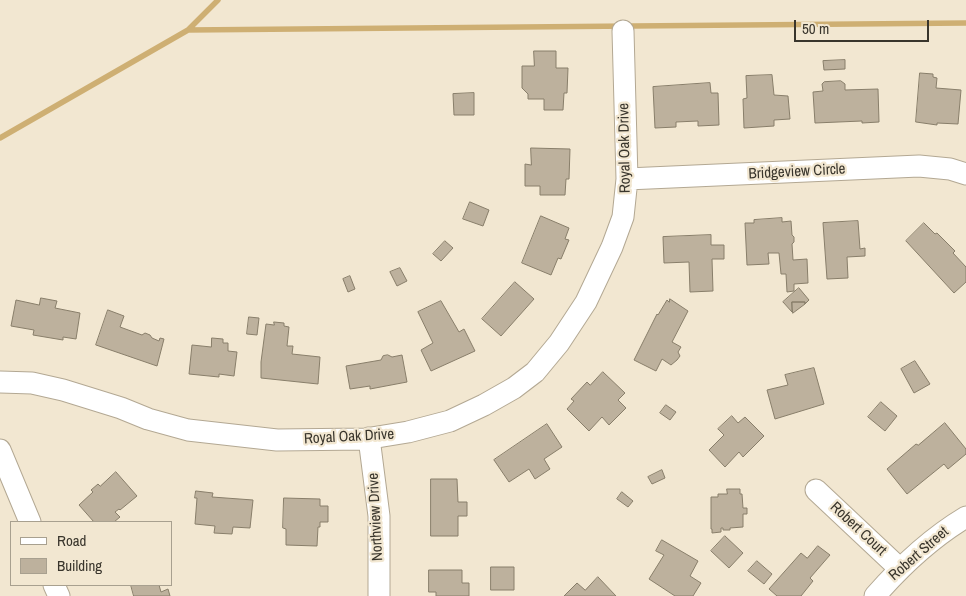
<!DOCTYPE html>
<html>
<head>
<meta charset="utf-8">
<style>
	body { margin:0 }
	#map { position:relative; width:966px; height:596px; overflow:hidden; background:#f2e7d1; font-family:"Archivo Narrow",sans-serif }
	canvas { display:block }
	.legend { position:absolute; left:10px; top:521px; width:162px; height:65px; box-sizing:border-box; background:#f2e7d1; border:1px solid #a8a08f; margin:0; padding:6px 9px; list-style:none; font-size:15px; color:#39352c }
	.legend li { display:flex; align-items:center; gap:10px; height:25px }
	.legend b { width:25px; border:1px solid #a8a08f }
	.scale { position:absolute; left:794px; top:20px; width:135px; height:22px; box-sizing:border-box; border:2px solid #39352c; border-top:0; padding-left:6px; font-size:15px; line-height:18px; white-space:nowrap; color:#39352c; -webkit-text-stroke:4px #f2e7d1; paint-order:stroke }
</style>
</head>
<body>
<div id="map">
<canvas width="966" height="596"></canvas>
<ul class="legend">
<li><b style="height:6px;background:#fff"></b>Road</li>
<li><b style="height:14px;background:#bdb19d"></b>Building</li>
</ul>
<div class="scale">50 m</div>
</div>
<script>
const ctx = document.querySelector('canvas').getContext('2d');
ctx.lineJoin = 'round';
function strokePath(path, color, width, dash) {
  ctx.strokeStyle = color;
  ctx.lineWidth = width;
  ctx.lineCap = dash ? 'butt' : 'round';
  ctx.setLineDash(dash || []);
  ctx.stroke(path);
}
function fill(path, color) {
  ctx.fillStyle = color;
  ctx.fill(path, 'evenodd');
}
function label(font, color, halo, rows, align = 'center') {
  ctx.font = font + ' "Archivo Narrow",sans-serif';
  ctx.lineWidth = 4.5;
  ctx.setLineDash([]);
  ctx.textBaseline = 'middle';
  ctx.strokeStyle = halo;
  ctx.fillStyle = color;
  for (const [text, x, y, turn = 0] of rows) {
    ctx.save();
    ctx.translate(x, y);
    ctx.rotate((+turn || 0) * Math.PI / 180);
    ctx.textAlign = isNaN(turn) ? turn : align;
    if (halo) ctx.strokeText(text, 0, 0);
    ctx.fillText(text, 0, 0);
    ctx.restore();
  }
}
strokePath(new Path2D(`
	M188,30L966,23
	M0,138L188,30L218,0`), '#ceaf73', 5.5);
const building = new Path2D(`
	M534,51H556V68H568L567,93H564L563,110H544V99H528V94L522,88V66H534Z
	M845,60V69L824,70L823,61Z
	M920,73L933,74V77L937,78L936,88L961,90L958,124L937,123V125L916,122Z
	M772,75L774,95L788,96L790,119L774,120V126L744,128L743,99L747,98L746,76Z
	M841,81L845,84V90L878,89L879,122L862,123V121L815,123L813,92L823,91L822,84L824,82Z
	M710,83L711,93H718L719,125L698,126V121L676,122V127L655,128L653,87Z
	M474,93V115H454L453,94Z
	M531,148L570,149L569,179H566L565,195H540V186H525V164L531,165Z
	M470,202L489,210L483,226L463,219Z
	M541,216L569,228L565,239L569,240L561,259L558,258L551,275L522,263Z
	M782,218V222L791,221L792,235L794,237V242L792,244L793,260L807,259L808,283L794,284V291L787,292L786,274H781L779,253H768L769,264L747,265L745,223H754V220Z
	M858,221L860,249L865,248V256L847,257L848,278L827,279L823,223Z
	M924,223L935,234L937,233L955,251L953,253L966,267V282L954,293L906,241Z
	M711,235V245H724V259H712L713,291L690,292L689,262L664,263L663,237Z
	M445,241L453,248L441,261L433,254Z
	M400,268L407,281L397,286L390,272Z
	M350,276L355,289L348,292L343,279Z
	M515,282L534,299L501,336L482,319Z
	M799,288L809,300L805,304V302H792V312L783,302Z
	M41,298L57,301L55,308L80,313L76,339L63,337V340L33,335L34,330L11,326L16,300L39,305Z
	M670,299L688,311L672,342L681,347L678,352L680,356L677,360L671,365L662,359L656,371L634,360L657,314L658,315L667,300L669,302Z
	M441,301L459,332L464,329L475,351L431,371L421,350L433,343L418,312Z
	M792,302H805V304L793,313Z
	M108,310L124,316L120,327L142,335L145,333L150,335L152,338L159,341L160,338L164,339L157,366L96,345Z
	M249,317L259,318L257,335L247,334Z
	M274,322L284,323V326L289,327L287,346H293L292,354L320,357L318,384L261,378V362L266,324L274,325Z
	M212,338L223,339V343H228V351L237,352L234,376L219,374V377L189,374L192,345L211,347Z
	M388,355L392,357L402,355L407,382L370,389V386L350,389L346,366L381,360L383,356Z
	M915,361L930,384L914,393L901,369Z
	M814,368L824,404L775,419L767,390L788,385L785,375Z
	M603,372L625,393L618,400L626,408L609,425L602,417L589,431L567,409L574,401L571,399L587,382L590,385Z
	M881,402L897,416L885,431L868,417Z
	M666,405L676,412L670,420L660,413Z
	M732,416L738,423L745,417L764,436L743,457L739,452L725,467L709,450L724,435L718,429Z
	M945,423L966,449V454L948,469L944,464L907,494L887,469L916,444L918,445Z
	M547,424L562,447L544,459L550,469L535,479L529,469L509,482L494,460Z
	M662,470L665,478L652,484L648,477Z
	M116,472L137,496L120,510L119,509L115,512L120,517L114,522H94L79,505L93,492L91,490L98,484L100,486Z
	M431,479H457L458,502H467V516H458V536H431Z
	M727,489H740V494H742L743,508H747V514H743V527L730,528V530H723V528H721V532L712,533V529H711V497H718V494H727Z
	M196,491L213,493L212,497L253,500L250,528L233,527L232,534L214,533L215,526L195,524L197,498H195Z
	M622,492L633,501L628,507L617,499Z
	M284,498L320,499V506H328V522H320V527H318L317,546L286,545V529L283,528Z
	M725,536L743,553L729,568L711,551Z
	M662,540L698,561L690,576L701,583L693,596H675L649,579L664,555L656,551Z
	M818,546L830,555L810,578L813,581L801,596H777L769,589L801,553L807,558Z
	M757,561L772,574L764,584L748,571Z
	M491,567H514V590H491Z
	M429,570H462V583H469V596H436V592H429Z
	M598,577L616,596H564L577,583L585,590Z
	M131,585H159L161,592L168,589L170,596H134Z`);
fill(building, '#bdb19d');
strokePath(building, '#887e6a', 1);
const minor = new Path2D(`
	M627,179L919,166L950,169L966,174
	M0,382L32,383L63,390L121,408L148,419L188,430L277,440L365,439L408,432L450,421L484,405L514,388L535,372L559,343L586,302L612,247L623,217L627,179L623,31
	M369,438L379,516V596
	M0,450L30,522
	M816,490L899,568
	M54,585L59,596
	M875,596C902,565 931,538 966,517`);
strokePath(minor, '#b3a893', 23);
strokePath(minor, '#fff', 21);
label('15px', '#39352c', '#f2e7d1', [
	["Royal Oak Drive",625,148,-91],
	["Bridgeview Circle",797,172,-3],
	["Royal Oak Drive",349,437,-3],
	["Northview Drive",376,517,-93],
	["Robert Court",858,529,43],
	["Robert Street",919,554,-41]
]);
</script>
</body>
</html>
